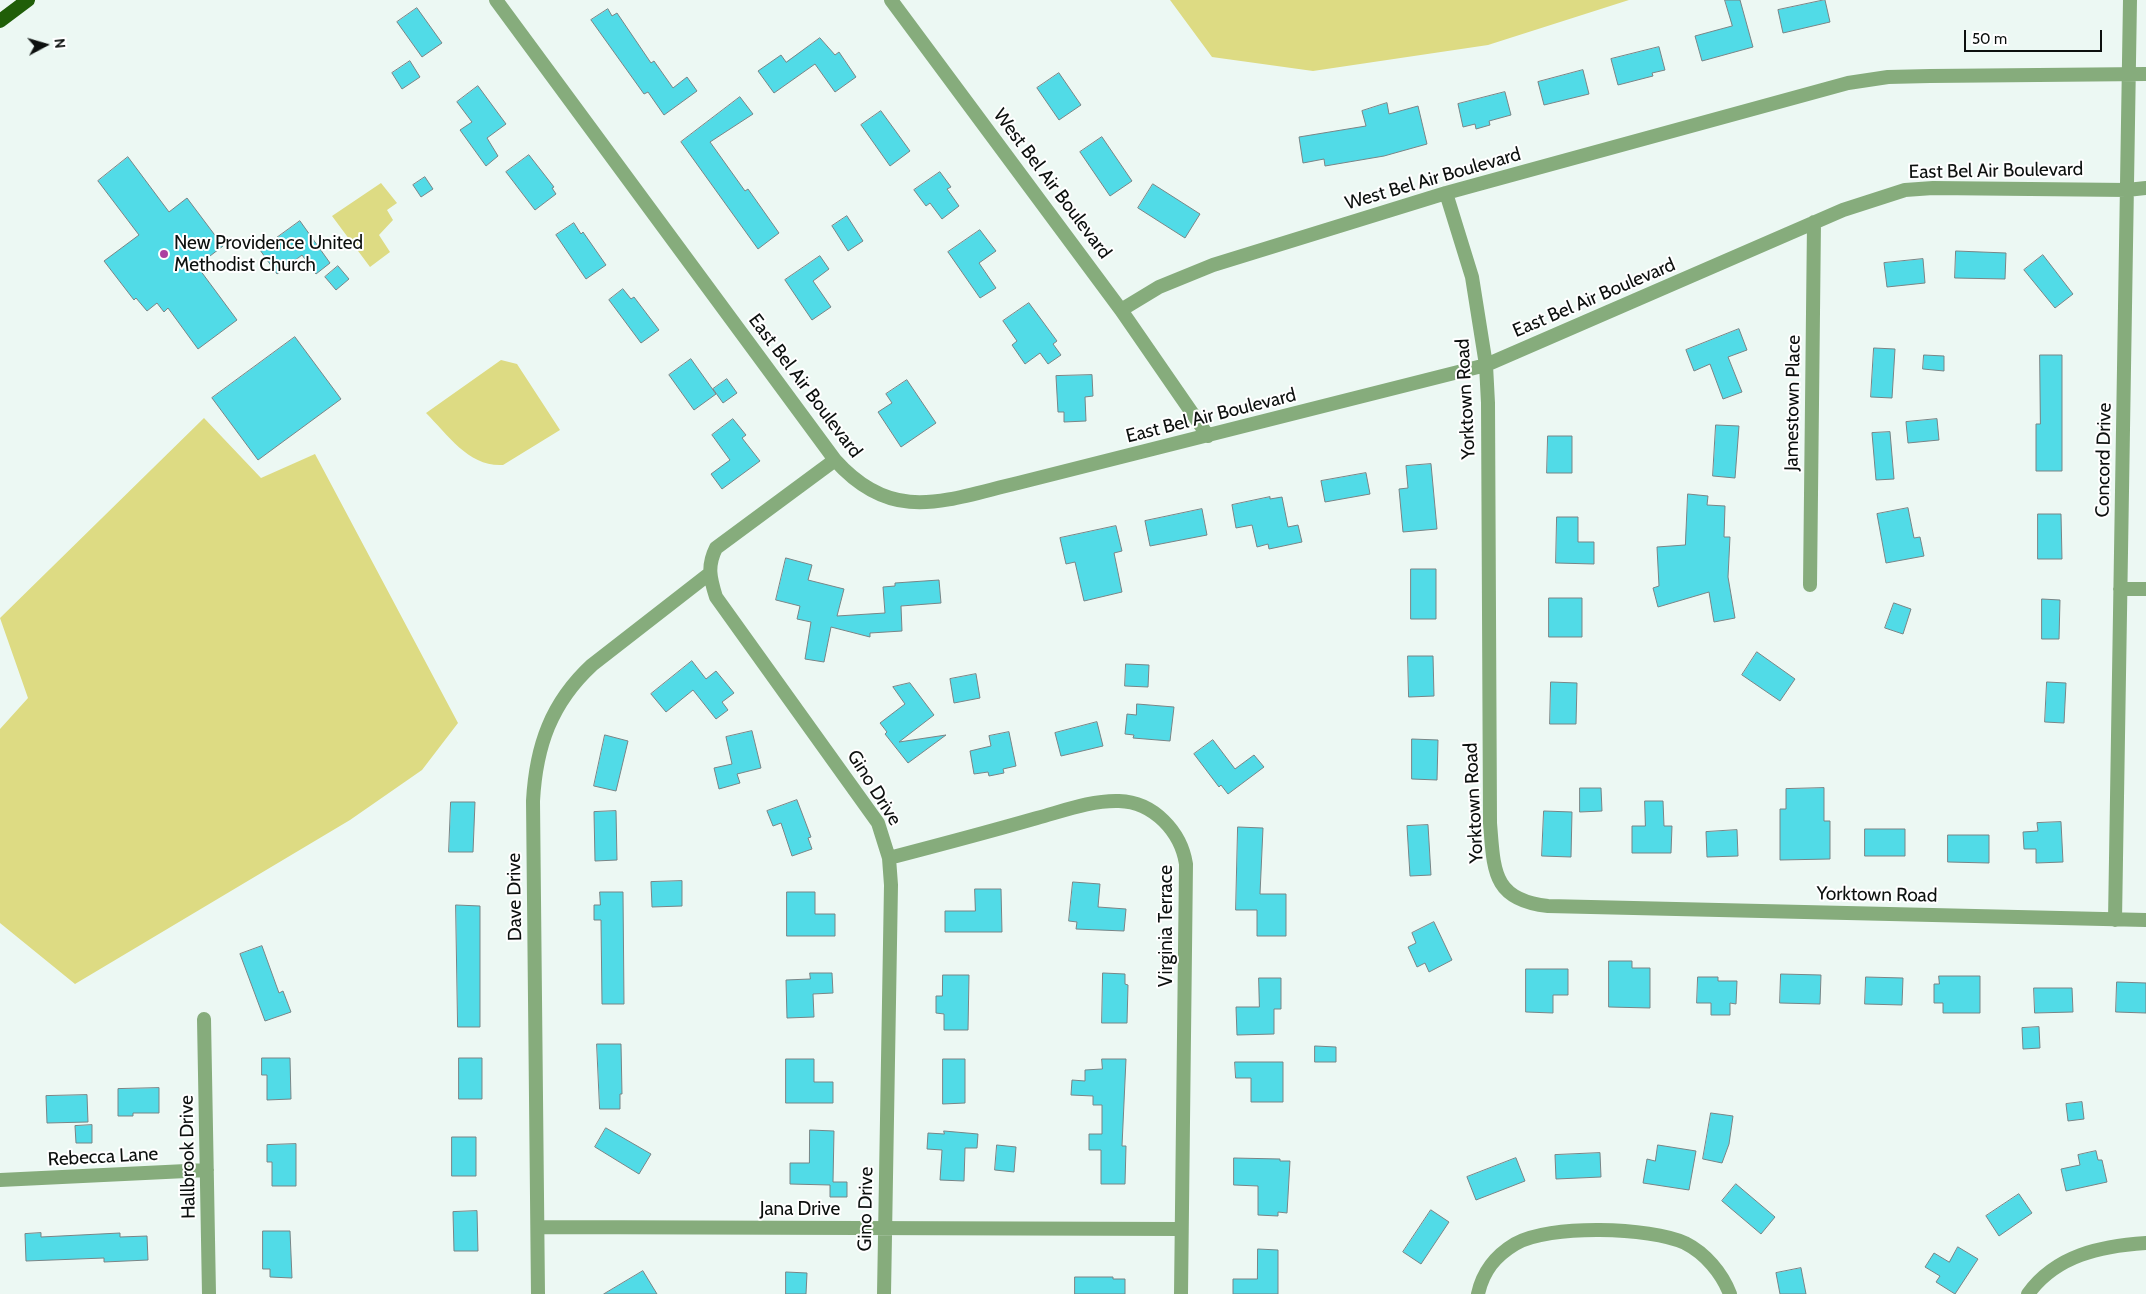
<!DOCTYPE html>
<html>
<head>
<meta charset="utf-8">
<style>
	body { margin:0 }
	#map { position:relative; width:2146px; height:1294px; overflow:hidden; background:#ecf8f3; font-family:Cabin,sans-serif }
	canvas { display:block }
	.north { position:absolute; left:20px; top:20px; width:50px; height:50px; -webkit-text-stroke:4px #fff; paint-order:stroke; rotate:84deg; font-size:14px; font-weight:700; line-height:20px; text-align:center; color:#0c100e }
	.north::after { content:''; display:block; margin:auto; width:18px; height:22px; background:#0c100e; clip-path:polygon(50% 0,100% 100%,50% 72%,0 100%) }
	.scale { position:absolute; left:1964px; top:30px; width:138px; height:22px; box-sizing:border-box; border:2px solid #0c100e; border-top:0; padding-left:6px; font-size:15px; line-height:18px; white-space:nowrap; color:#0c100e; -webkit-text-stroke:4px #fff; paint-order:stroke }
</style>
</head>
<body>
<div id="map">
<canvas width="2146" height="1294"></canvas>
<div class="north">N</div>
<div class="scale">50 m</div>
</div>
<script>
const ctx = document.querySelector('canvas').getContext('2d');
ctx.lineJoin = 'round';
function fill(path, color) {
  ctx.fillStyle = color;
  ctx.fill(path, 'evenodd');
}
function strokePath(path, color, width, dash) {
  ctx.strokeStyle = color;
  ctx.lineWidth = width;
  ctx.lineCap = dash ? 'butt' : 'round';
  ctx.setLineDash(dash || []);
  ctx.stroke(path);
}
function label(font, color, halo, rows, align = 'center') {
  ctx.font = font + ' Cabin,sans-serif';
  ctx.lineWidth = 4;
  ctx.setLineDash([]);
  ctx.textBaseline = 'middle';
  ctx.strokeStyle = halo;
  ctx.fillStyle = color;
  for (const [text, x, y, turn = 0] of rows) {
    ctx.save();
    ctx.translate(x, y);
    ctx.rotate((+turn || 0) * Math.PI / 180);
    ctx.textAlign = isNaN(turn) ? turn : align;
    if (halo) ctx.strokeText(text, 0, 0);
    ctx.fillText(text, 0, 0);
    ctx.restore();
  }
}
fill(new Path2D(`
	M1170,0H1629L1488,45L1313,71L1212,57Z
	M381,183L397,203L387,210L393,220L379,235L390,252L370,267L332,216Z
	M501,360L517,364L560,430L503,465C469,467 449,436 426,413Z
	M204,418L261,478L315,454L458,723L422,770L350,820L75,984L0,923V729L28,698L0,618Z`), '#dddb83');
const building = new Path2D(`
	M1725,0H1740L1753,47L1702,61L1695,36L1732,26Z
	M1825,0L1830,22L1783,33L1778,10Z
	M417,8L442,43L422,57L397,22Z
	M608,9L612,16L617,13L651,63L654,61L673,88L687,77L697,91L664,115L648,92L644,94L591,20Z
	M820,38L835,55L839,52L856,77L835,92L815,64L774,93L758,71L781,55L786,62Z
	M1659,47L1665,70L1652,73L1653,76L1618,85L1611,59Z
	M410,61L420,77L402,89L392,73Z
	M1583,70L1589,94L1544,105L1538,82Z
	M1059,73L1081,105L1059,120L1037,88Z
	M478,86L506,124L487,138L498,156L486,166L460,130L472,122L457,102Z
	M1505,92L1511,115L1489,121L1490,125L1476,129L1475,124L1463,127L1458,104Z
	M740,97L753,114L710,142L745,191L748,189L779,233L758,249L681,142Z
	M1387,103L1389,114L1418,106L1427,144L1384,156L1325,166L1324,159L1303,163L1299,137L1366,126L1362,111Z
	M881,111L910,151L890,166L861,125Z
	M1102,137L1132,181L1110,196L1080,152Z
	M529,155L554,187L552,188L556,194L535,210L506,172Z
	M128,157L169,212L187,198L223,246L197,266L237,320L198,349L168,308L164,312L157,303L147,311L136,298L134,300L104,261L139,235L98,181Z
	M940,172L951,187L947,189L959,206L942,219L930,203L926,206L914,190Z
	M425,177L433,189L421,197L413,185Z
	M1153,184L1200,214L1185,238L1138,208Z
	M847,216L863,241L848,251L832,226Z
	M300,221L330,263L316,274L302,255L277,274L260,250Z
	M574,223L581,234L583,232L606,265L586,279L556,235Z
	M980,230L996,251L979,263L996,288L980,298L948,252Z
	M1956,251L2006,253L2005,279L1955,278Z
	M2043,255L2073,294L2055,308L2024,270Z
	M820,256L829,269L813,281L831,307L812,320L785,280Z
	M1923,259L1925,283L1887,287L1884,263Z
	M338,266L349,279L336,290L325,277Z
	M623,289L631,299L634,297L659,330L641,343L609,300Z
	M1029,303L1057,341L1053,344L1061,355L1048,364L1040,353L1025,364L1012,345L1017,341L1003,321Z
	M1739,329L1747,350L1728,357L1742,392L1723,399L1710,364L1694,371L1686,350Z
	M295,337L341,399L258,460L212,398Z
	M1874,348L1895,349L1892,398L1871,397Z
	M1924,355L1944,356V371L1923,369Z
	M2040,355H2062V471H2036V424H2040Z
	M691,359L716,394L694,410L669,375Z
	M1092,375L1093,396L1085,397L1086,421L1064,422V412H1058L1056,376Z
	M727,379L737,393L723,403L713,389Z
	M907,380L936,423L901,447L878,412L892,403L886,394Z
	M733,419L746,435L742,438L760,461L722,489L711,474L730,460L712,435Z
	M1937,419L1939,440L1908,443L1906,422Z
	M1716,425L1739,426L1735,478L1713,476Z
	M1890,432L1894,479L1876,480L1872,433Z
	M1548,436H1572V473H1547Z
	M1431,464L1437,529L1403,532L1399,489L1408,488L1406,466Z
	M1366,473L1370,494L1325,502L1321,481Z
	M1688,494L1708,496L1707,505L1725,506L1724,537H1730L1728,577L1735,618L1714,622L1709,592L1658,607L1653,588L1659,586L1657,547L1685,545Z
	M1270,497V499L1282,497L1288,527L1298,525L1302,542L1269,549L1268,544L1257,547L1252,525L1236,528L1232,505Z
	M1908,508L1914,538L1920,537L1924,556L1886,563L1877,514Z
	M1202,509L1207,535L1150,546L1145,521Z
	M2038,514H2061L2062,559H2038Z
	M1557,517H1578V542H1594V564L1556,563Z
	M1116,526L1122,551L1114,553L1122,592L1084,601L1075,562L1066,564L1060,538Z
	M786,558L812,565L808,580L844,589L837,616L885,613L883,587L895,586V583L939,580L941,603L901,606L902,631L870,633V637L831,627L824,662L805,659L811,622L797,619L800,606L776,600Z
	M1411,569H1436V619H1411Z
	M1549,598H1582V637H1549Z
	M2042,599L2060,600L2059,639H2042Z
	M1894,603L1911,609L1903,634L1885,628Z
	M1757,652L1795,679L1780,701L1742,675Z
	M1408,656H1433L1434,696L1409,697Z
	M692,661L706,679L716,671L734,693L722,702L728,710L716,719L693,690L666,712L651,694Z
	M1126,664L1149,665L1148,687L1125,686Z
	M976,674L980,698L954,703L950,679Z
	M1551,682L1577,683L1576,724H1550Z
	M2047,682L2066,683L2064,723L2045,722Z
	M910,683L934,715L899,742L946,735L908,763L885,734L887,732L880,723L905,704L893,687Z
	M1137,704L1174,707L1170,741L1133,738L1134,735L1125,734L1127,714L1136,715Z
	M1097,722L1103,746L1061,756L1055,733Z
	M752,731L761,768L737,774L740,783L719,789L714,768L732,764L726,737Z
	M1009,732L1016,766L1003,769L1004,773L989,776L988,772L974,774L970,751L991,746L989,736Z
	M605,735L628,741L616,791L594,786Z
	M1412,739L1438,740L1437,780L1412,779Z
	M1213,740L1235,769L1254,755L1264,767L1228,794L1221,785L1219,787L1194,754Z
	M1580,788H1601L1602,811L1580,812Z
	M1824,788V821H1830V859L1780,860V809H1786V789Z
	M797,800L811,837L808,838L812,849L792,856L781,823L773,826L767,811Z
	M1645,801H1663L1664,826H1672L1671,853H1632V826H1645Z
	M451,802H475L473,852H449Z
	M616,811L617,860L595,861L594,812Z
	M1544,811L1572,812L1571,857L1542,856Z
	M2061,822L2063,862L2036,863V849H2024L2023,832L2038,831L2037,823Z
	M1428,825L1431,875L1410,876L1407,826Z
	M1238,827L1263,828L1260,894H1286V936H1257V910H1236Z
	M1865,829H1905V856H1865Z
	M1737,830L1738,856L1707,857L1706,832Z
	M1948,835H1989V863L1948,862Z
	M682,881V906L652,907L651,882Z
	M1073,882L1100,884L1098,907L1126,909L1124,931L1076,929L1077,922L1069,921Z
	M975,889H1001L1002,932H945V911H975Z
	M600,892H623L624,1004H602L601,920H594V905H600Z
	M787,892H815V914H835V936H787Z
	M456,905L480,906V1027H458Z
	M1434,922L1452,960L1429,972L1425,963L1417,967L1408,947L1416,943L1412,933Z
	M262,946L279,993L283,991L291,1012L265,1021L240,954Z
	M1609,961H1632V968H1650V1008L1609,1007Z
	M1526,969H1568V995H1553V1013L1526,1012Z
	M810,973H832L833,993L813,994L814,1017L787,1018L786,980L810,979Z
	M1103,973L1125,974V984L1128,985L1127,1023H1102Z
	M1781,974L1821,975L1820,1004L1780,1003Z
	M943,975H969L968,1030H944V1014L936,1013V996H942Z
	M1939,976H1980V1013H1943V1003H1934V984H1939Z
	M1698,977H1718V981H1737L1736,1004L1730,1003V1015H1711V1003H1697Z
	M1866,977L1903,978L1902,1005L1865,1004Z
	M1259,978H1281V1009H1274V1034L1237,1035L1236,1007H1259Z
	M2117,982L2146,983V1013L2116,1012Z
	M2034,988H2072L2073,1012L2035,1013Z
	M2039,1027L2040,1048L2023,1049L2022,1028Z
	M597,1044H621L622,1094H620V1109H600Z
	M1315,1046L1336,1047V1062H1315Z
	M262,1058H290L291,1099L267,1100V1075H262Z
	M459,1058H482V1099H459Z
	M786,1059H814V1082H833V1103H786Z
	M943,1059H965V1103L943,1104Z
	M1102,1059H1126L1122,1146H1126L1125,1184H1101V1150H1089V1134H1102V1105H1093V1096L1071,1095L1072,1080L1085,1081V1070L1102,1069Z
	M1235,1062H1283V1102H1251V1078H1236Z
	M159,1088V1113H133V1116H118V1089Z
	M87,1095L88,1122L47,1123L46,1096Z
	M2082,1102L2084,1119L2068,1121L2066,1104Z
	M1711,1113L1733,1116L1729,1144L1722,1163L1703,1159Z
	M92,1125V1143H76L75,1126Z
	M606,1128L651,1154L639,1174L595,1147Z
	M810,1130L834,1131L833,1182H847V1197H830V1185L790,1184V1163H809Z
	M944,1131L978,1134L977,1148H965L964,1181L940,1180L942,1150L927,1149L928,1133L944,1134Z
	M452,1137H476V1176H452Z
	M296,1144V1186H272V1162H267V1145Z
	M997,1145L1016,1147L1014,1172L995,1170Z
	M1658,1145L1696,1151L1689,1190L1643,1183L1647,1159L1655,1161Z
	M2096,1151L2098,1160H2102L2107,1182L2066,1191L2061,1169L2080,1165L2078,1155Z
	M1600,1153L1601,1177L1556,1179L1555,1155Z
	M1234,1158L1280,1159V1161H1290L1287,1213L1278,1212V1216L1258,1215V1186L1234,1185Z
	M1516,1158L1525,1181L1476,1200L1467,1177Z
	M1736,1184L1775,1217L1761,1234L1722,1201Z
	M2019,1194L2032,1213L1999,1236L1986,1216Z
	M1431,1210L1449,1222L1421,1264L1403,1252Z
	M477,1211L478,1251H454L453,1212Z
	M263,1231H290L292,1278L270,1277V1269H263Z
	M41,1233V1237L120,1233V1237L147,1236L148,1260L104,1262V1258L26,1261L25,1234Z
	M1958,1247L1978,1259L1955,1294L1936,1282L1940,1276L1925,1267L1934,1253L1949,1262Z
	M1258,1249L1278,1250V1294H1233V1279H1257Z
	M1801,1268L1806,1294H1780L1776,1273Z
	M643,1271L657,1294H604Z
	M786,1272L807,1273L806,1294H786Z
	M1075,1277H1113V1279H1125V1294H1075Z`);
fill(building, '#51dbe7');
strokePath(building, '#798586', 1);
strokePath(new Path2D(`
	M496,0L835,460C893,525 945,500 1018,483L1486,365L1843,210L1905,190L1933,188L2127,190L2146,188
	M891,0L1121,310L1208,436
	M1446,193L1472,277L1486,365L1488,403L1490,823C1494,870 1492,900 1548,906L2146,920
	M1121,310L1159,287L1213,265L1446,193L1848,83L1888,77L1930,76L2146,74
	M835,460L716,548C707,566 710,578 716,597L878,823L889,858L891,885L884,1294
	M1810,585L1814,222
	M2120,589H2146
	M889,858C939,845 988,832 1037,818C1063,811 1092,800 1119,801C1154,802 1181,832 1186,864L1181,1294
	M2115,920L2130,0
	M204,1019L209,1294
	M0,1180L207,1170
	M538,1227L1181,1229
	M538,1294L533,801C536,746 551,703 592,665L709,574
	M1478,1294C1483,1271 1495,1256 1515,1244C1549,1224 1650,1227 1685,1243C1705,1253 1722,1273 1730,1294
	M2028,1294C2056,1255 2101,1246 2146,1243`), '#86ac7c', 14);
strokePath(new Path2D(`
	M0,21L28,0`), '#205e08', 14);
for (const [x, y, r, color] of [
	[164,254,5,"#ac40a0"]
]) {
  const dot = new Path2D();
  dot.arc(x, y, r, 0, 2 * Math.PI);
  ctx.fillStyle = color;
  ctx.fill(dot);
  strokePath(dot, '#fff', 2);
}
label('19px', '#0c100e', '#fff', [
	["East Bel Air Boulevard",1996,171,-1],
	["West Bel Air Boulevard",1433,179,-16],
	["West Bel Air Boulevard",1052,184,53],
	["East Bel Air Boulevard",1594,298,-23],
	["East Bel Air Boulevard",805,386,53],
	["Yorktown Road",1466,399,-93],
	["Jamestown Place",1793,403,-89],
	["East Bel Air Boulevard",1211,416,-14],
	["Concord Drive",2104,460,-89],
	["Gino Drive",874,788,58],
	["Yorktown Road",1474,803,-93],
	["Yorktown Road",1877,895,1],
	["Dave Drive",515,897,-91],
	["Virginia Terrace",1166,926,-90],
	["Rebecca Lane",103,1157,-3],
	["Hallbrook Drive",188,1157,-91],
	["Jana Drive",800,1209],
	["Gino Drive",866,1209,-89]
]);
label('19px', '#0c100e', '#fff', [
	["New Providence United",174,243],
	["Methodist Church",174,265]
], 'left');
</script>
</body>
</html>
